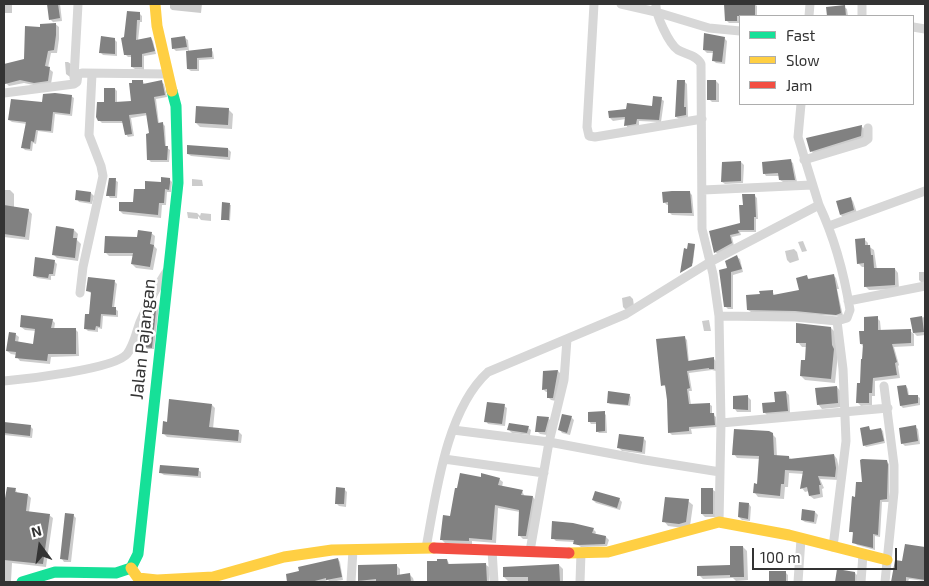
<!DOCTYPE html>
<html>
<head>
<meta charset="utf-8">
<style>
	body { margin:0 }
	#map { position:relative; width:929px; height:586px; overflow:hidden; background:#fff; font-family:"Exo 2",sans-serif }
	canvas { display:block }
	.frame { position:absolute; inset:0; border:5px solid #333; pointer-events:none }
	.legend { position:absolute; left:739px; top:15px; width:175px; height:90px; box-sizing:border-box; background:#fff; border:1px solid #adadad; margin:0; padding:6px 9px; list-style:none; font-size:15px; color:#333 }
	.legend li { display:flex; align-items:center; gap:10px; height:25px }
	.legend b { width:25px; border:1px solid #adadad }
	.north { position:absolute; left:15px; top:521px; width:50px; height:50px; -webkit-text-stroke:4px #fff; paint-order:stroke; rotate:346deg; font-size:14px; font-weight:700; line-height:20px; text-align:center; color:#333 }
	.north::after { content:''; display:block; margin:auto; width:18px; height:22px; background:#333; clip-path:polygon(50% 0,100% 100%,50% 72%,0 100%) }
	.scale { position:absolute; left:752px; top:548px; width:145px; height:22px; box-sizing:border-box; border:2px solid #333; border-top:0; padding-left:6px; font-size:15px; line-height:18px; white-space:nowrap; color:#333; -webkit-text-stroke:4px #fff; paint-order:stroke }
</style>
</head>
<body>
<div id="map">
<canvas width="929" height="586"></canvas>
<div class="frame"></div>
<ul class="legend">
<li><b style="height:6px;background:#16e098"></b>Fast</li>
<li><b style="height:6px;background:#ffcf43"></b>Slow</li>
<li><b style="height:6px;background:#f24e42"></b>Jam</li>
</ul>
<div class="north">N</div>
<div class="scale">100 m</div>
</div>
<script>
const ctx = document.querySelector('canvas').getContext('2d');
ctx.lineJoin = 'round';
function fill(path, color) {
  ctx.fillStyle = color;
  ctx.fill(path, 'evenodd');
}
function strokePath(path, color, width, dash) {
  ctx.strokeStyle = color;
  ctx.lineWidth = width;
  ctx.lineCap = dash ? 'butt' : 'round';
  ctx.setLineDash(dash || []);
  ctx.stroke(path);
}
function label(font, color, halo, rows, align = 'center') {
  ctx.font = font + ' "Exo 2",sans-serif';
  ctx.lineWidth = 5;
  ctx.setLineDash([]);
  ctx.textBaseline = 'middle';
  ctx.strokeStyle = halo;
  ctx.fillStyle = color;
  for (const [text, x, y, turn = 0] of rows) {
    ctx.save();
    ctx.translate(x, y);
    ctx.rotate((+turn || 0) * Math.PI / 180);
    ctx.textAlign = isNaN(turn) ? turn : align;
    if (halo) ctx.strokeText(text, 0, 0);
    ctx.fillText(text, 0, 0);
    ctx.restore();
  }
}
fill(new Path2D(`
	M4,4H12V13H4Z
	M49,4H60L62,21L53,22L59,27V39L57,53H51L48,68L53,72L51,84L38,86L24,83L9,86L6,83H4V66L25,60L41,28L55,24L50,19Z
	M170,4H202L201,13L172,10L170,8Z
	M726,4H755L757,6V16H740V23H729L726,20Z
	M844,7L847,9L848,16H828V8Z
	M139,13L142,16V22H140L138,41L151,38L153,41L156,54L144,56V70L135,69L132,67V57H128L125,54Z
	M185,38L188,40L189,52L211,49L213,52L214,59L199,60V71H191L188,69V50L176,51L173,48Z
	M724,38L727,41L725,64L716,63L713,60L714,53H707L704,50Z
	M114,39L117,42V56L103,55L101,53Z
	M65,62H68L71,64L70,77L66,74Z
	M142,81L145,84L161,82L164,84L167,97L156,99L159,124L162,123L165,126L166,147L170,150L169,162H151L148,159L150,134L148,115L131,118L134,136L128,137L126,134L124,123H102L99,120L106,103L115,89L117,91V103L132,102Z
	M684,81L687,84L688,118L679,119L676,117Z
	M716,81L719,84V102H712L709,99Z
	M71,96L74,98L72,116L55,114L53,133L38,131L36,144L33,143L32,151L25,150L23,148L27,124L12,122L9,120L43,103Z
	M661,99L664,101L661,122L639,121V126L628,128L626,125V119L613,121L610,118L653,108Z
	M228,109L233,114L232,129L200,127L196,123Z
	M862,127L865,129L864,139L814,154L811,151L808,139Z
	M228,149L231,152L230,160L191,156L188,154Z
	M790,161L793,163L797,182H783L780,180V176H766L764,173Z
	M741,162L744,165L743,183L725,184L722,182Z
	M169,179L172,182L171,192H167L166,205H162L161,218L123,214L120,211L134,203L146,191Z
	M192,179L202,180L203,186H192Z
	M115,180L118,182L117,198H110L108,195Z
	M4,190H10L14,194V208L28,210L32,214L29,240L4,237Z
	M689,192L692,195L694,216L672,215L669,212V205H667L664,202Z
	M91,193L94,196L92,204L79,202L77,199Z
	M754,195L757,198L758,219H756V232H740L741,235L732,237L734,246L718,254L715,252L710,232L741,224L744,206Z
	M850,198L853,201L857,213L843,218L841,215Z
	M224,204L231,205L230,221L222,219Z
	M187,212L197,213L200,216L201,213L211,214V221L201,220L198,216V219L188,218Z
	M74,230L78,234L77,240L81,244L78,261L57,258L53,254Z
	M151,233L155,236L154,246L157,249L153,270L136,268L132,264L134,256H109L105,252Z
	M864,239L868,243V246L874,250L877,270L895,269L898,273L899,289L869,290L865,286V267H862L858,263Z
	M803,241L807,251L802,252L798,242Z
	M695,245L693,263L681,271L688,250Z
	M794,249L797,252L799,260L790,263L787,260L785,251Z
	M737,257L740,259L743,272L733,275V309H728L725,306L729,269Z
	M54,261L57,264L55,276H51V280L37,278L34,275Z
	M919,272H925V283H922L919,280Z
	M833,275L836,278L839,289H837L843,316L751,312L748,310L761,295L772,291L775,296L800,291L807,277L810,280Z
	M115,282L117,284L114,308L118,311V317L103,316L102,329L98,328V332L88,331L85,328L91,315L92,294L88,291Z
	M630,296L633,299L634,306L626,310L623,307L622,298Z
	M157,303L159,305L154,349H147L145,346L148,322Z
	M925,317V335L917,336L914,333L912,319Z
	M877,318L880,321L881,331H910L914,334V346L894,347L899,365L898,366L900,378L875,381V396H872V405L861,406L857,402L861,384L864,347L861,344L866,332Z
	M52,320L55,323L54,330L75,329L78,332L79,356L51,357L50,364L20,361L17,357V355L11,354L7,351L15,334L19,337L18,343L34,345L36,331L25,330L21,327Z
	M709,320L711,331H704L702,321Z
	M831,328L836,333L838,354L835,383L805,380L801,376L806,361L807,347H802L798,342Z
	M684,337L687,340L689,362L713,358L716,361V371L712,370L689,373L692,391H689L691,405L709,404L712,406V414L716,417L717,427L691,429L692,434L672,435L669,432L667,388L663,385Z
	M558,371L561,374L556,401L551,400L548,397V392H546L543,389L544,372Z
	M906,386L908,389L909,396H917L920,398V405L903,408L901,406Z
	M837,387L841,392L842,407L822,409L818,404Z
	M786,392L789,395L790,413L767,415L764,412L777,404Z
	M629,395L631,397L630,406L610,404L608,402Z
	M748,397L751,400V412H737L735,409Z
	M212,405L215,408L213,429L239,432L242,435L241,443L167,437L164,434L168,423Z
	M504,406L507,408L505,426L488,424L486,421Z
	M604,413L606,415L607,433H599L597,431V424H591L589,421Z
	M571,417L574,420L570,435L562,433L560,430Z
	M548,418L551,421L547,435L540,434L537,431Z
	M4,424L30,426L33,429L32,438L4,435Z
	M915,427L918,429L920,444L905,446L902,443Z
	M528,428L531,430L530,435L512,433L509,430Z
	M869,428L871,431L881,429L883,431L885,443L866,447L864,445Z
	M772,434L776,438L777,457H789L792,460L834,455L837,459L840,473L839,480L820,479L824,488L822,489L823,497L814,499L810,496L809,491L805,492L802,488L804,474L789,473L788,487H785L784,499L758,497L755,493L759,485L760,459L737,458L734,454Z
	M644,439L646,441L645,454L622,451L619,448Z
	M887,462L889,464V502H882L880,537L875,536V550L857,545L854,542V534L851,531L856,498L863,483Z
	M198,470L201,472V478L164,475L161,473Z
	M481,479H499L503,482L502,487L522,491L525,497H533L536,501L529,539H523L519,535L520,512L498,508L496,543L472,541V544L445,543L442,540L451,517Z
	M15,489L18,494L28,495L31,498L29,512L49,515L53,518L46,567L12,563L11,581L4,582V505H6Z
	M344,489L347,492L346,507L339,506L336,503Z
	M713,490L716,492L715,517H705L702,514Z
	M619,499L622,502L620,510L596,503L593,500Z
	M688,501L693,505L690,526L684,528L668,526L664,521Z
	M749,504L751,507L750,521L742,520L739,517Z
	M815,512L818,515L816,524L805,522L802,520Z
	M73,515L76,518L71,562H64L62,559Z
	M593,529L596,532L595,535L606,537L609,540L607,546L581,547L574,542L556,541L553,538Z
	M906,545L925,548V581L909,579L908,582H892L896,561L903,562Z
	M743,547L747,551L748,580L736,581L733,578L703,579L699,575L731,567Z
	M338,559L340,562L343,580L330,582L328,580L322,582H288L287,575Z
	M447,560L450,565H486L489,567V582H429L428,562Z
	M396,565L400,569V576L410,575L413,578L414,582H361L359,581Z
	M559,565L563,569V582L508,581L504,577Z
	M838,571L855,573L858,576L857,582H837Z
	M770,572H785L788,575V582H770Z`), '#0003');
fill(new Path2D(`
	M47,4H58L60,18L49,20Z
	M724,4H755V16H737V21H725Z
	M845,5L846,16H827L826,7Z
	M127,11L140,12V20H137L136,40L151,37L155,51L142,54V67H131V55H124L121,38L124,37Z
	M56,23V35L54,50L48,51L45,66L50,67L48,81L34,83L20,80L5,84L4,64L24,59L25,26L40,27V24Z
	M704,33L725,37L722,62L712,61L713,51L703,50Z
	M101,36L115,38V54L99,53Z
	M185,36L187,47L172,49L171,38Z
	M212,48V57L197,58V69H187L186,51Z
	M132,80H143V84L162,80L165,95L154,97L158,123L163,122L165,146H168L167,160H147L146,134L149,133L146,113L129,115L132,134L125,135L122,121H98L96,117L97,102H104V88H115V102L131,101L129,83H132Z
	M677,80H685L684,107H686V115L675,117Z
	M707,80H716V100H707Z
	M55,93L72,95L70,114L53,112L51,131L36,130L34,142L31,141L30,149L21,148L26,122L8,120L11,99L42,102L43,94Z
	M653,96L662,97L659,120L637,119L636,124L624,126L625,117L609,118L608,111L626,109L627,103L652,106Z
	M196,106L229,108L228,125L195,123Z
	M862,125L861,136L810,152L806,138Z
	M187,145L228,148V157L187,154Z
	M791,159L795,180H779L778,173L763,174L762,162Z
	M741,161V181L721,182L722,162Z
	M161,177L170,178V183L169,190L165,189L164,203H159L158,215L119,211V202H133L134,189H145V181L161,182Z
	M109,178H116L115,196H106Z
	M76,190L91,192L90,202L75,200Z
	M672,191H690L692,213H668V202L663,203L662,192Z
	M742,194H755L756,217H754V230H738L739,233L730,235L732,243L714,253L709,231L740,223L739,205H743Z
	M851,197L854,210L840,215L836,201Z
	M222,202L230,203L229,220H221Z
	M4,205L29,209L25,237L4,234Z
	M56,226L74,229L73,238H77L75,258L52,255Z
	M138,230L152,232L150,244L154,245L150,267L131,264L133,253H104L105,236L137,237Z
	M865,238V245H870L871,255H873L874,268H895V285L864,287V263L857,264L855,239Z
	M688,243L695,244L692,266L680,273L684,248L687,249Z
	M737,255L742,269L731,272V307H724L719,270L727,268L725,261Z
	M35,257L55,260L53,274H49L48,278L33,276Z
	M834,274L841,313L836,315L795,311L747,310L746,295L760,294L759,291L773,290V295L799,290L796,278L807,275L808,279Z
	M88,277L115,280L112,307H116V315L101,314L100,327L96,326L95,330L84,329L85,314H89L91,292L86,291Z
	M157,301L152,348L144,347L147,322Z
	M21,315L53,319L51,328H76V354H48L47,361L15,358L16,352L6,351L9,332L16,333L15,341L33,344L35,329L20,327Z
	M878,316V330L911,329V343L892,344L897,362L895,363L897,375L873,378L872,393H869V403H856L857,383H860L861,359H862L863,344H860L859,331H864V317Z
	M922,316L924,332L913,333L910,318Z
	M796,323L831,327L832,345L834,349L831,379L800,376L801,360H805L806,343H796Z
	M685,336L688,361L714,357V369H709V368L687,371L690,388L687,389L689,404L710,403V413H714L715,425L689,427V431L668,433L667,400L665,385L661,386L656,339Z
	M558,370L553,398H547V389L542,390L543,371Z
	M906,385L908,395H918V403L900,406L897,386Z
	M837,386L838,403L817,405L815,388Z
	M608,391L630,394L628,405L607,403Z
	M786,391L788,411L763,413L762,403L775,402L774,392Z
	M748,395V410L733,409V396Z
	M169,399L212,404L209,427L239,430L238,441L162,434L163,421L167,422Z
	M487,402L505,404L502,424L484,422Z
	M605,411V431L596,432V422H588V412Z
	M562,414L572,416L567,433L558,430Z
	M537,416L549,417L545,432H535Z
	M4,422L31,425L30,436L4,433Z
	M509,423L529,426L527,433L507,430Z
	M916,425L918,441L901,444L899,428Z
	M869,426L870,430L881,428L884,441L863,446L860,428Z
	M734,429L769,431L773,433L774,455L789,456V459L834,454L836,468L835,477L818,476L821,485H819L820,494L809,496L807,487L800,489L803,471L785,470L784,484H781L780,496L753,493L754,483L757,484L759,456L732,455Z
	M619,434L644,437L642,452L617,448Z
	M862,459L887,460L888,465L887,499L880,500L878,535L873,534V548L852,543L853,532H849L852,496L855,497L856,482H862L860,460Z
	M160,465L199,468L198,476L159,473Z
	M460,473L481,477V473L500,478L498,485L523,490L521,495L533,496L526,536H518L519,510L495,505L492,540L469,538V541L440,540L443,515L450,516L455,488H457Z
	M7,487L16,488L15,492L28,494L26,511L50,514L43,564L4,560V504Z
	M336,487L345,488L344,504H335Z
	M701,488H713V514H701Z
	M595,491L620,498L617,508L592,500Z
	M665,497L689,499L686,522L679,524L662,522Z
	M739,502L749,503L748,519L738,517Z
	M802,509L815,511L814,522L801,520Z
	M65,513L74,514L68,560L60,559Z
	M552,521L573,523L594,528L592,533L606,536L605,544L578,545L573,544L574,540L551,539Z
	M905,544L925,547V580L906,577V582H891L895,560L902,561Z
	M730,546H743L744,577H730V575L697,576V566L730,565Z
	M338,558L342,577L326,580V578L311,582H287L286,574L299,571L298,567Z
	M437,559H447L448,564L486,563L487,582H427V561H437Z
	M397,564V575L410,573L411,582H376V579L358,581V565Z
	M559,564L560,582H528V577H503V567Z
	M837,569L855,572V582H835Z
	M769,571H786V582H769Z`), '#818181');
strokePath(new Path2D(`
	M594,4L587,127L589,136L595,137L702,119
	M621,4L656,12L709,28L740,31
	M656,4C655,14 669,44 678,50C685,54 697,55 701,64L702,229L713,274L719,316L721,423L719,522
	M809,16L810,4
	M862,16V4
	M913,27L925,29
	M74,78L78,4
	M4,93L74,84L77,82L78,74L82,73L168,74
	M804,160L864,142L868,139V128
	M703,190L812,185
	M819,205C835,239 844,273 850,310L847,318L837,321
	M829,226L925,191
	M80,293L83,267L103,176L101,166L89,135L92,74
	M848,301L925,286
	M719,316L795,317L837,321L843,369L846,441L833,547
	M4,381C26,379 115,369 127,354C134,345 136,333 140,322C148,304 156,287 167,271
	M884,386L894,465V492L885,582
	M721,423L888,408
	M453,430L549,442L564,380L567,339
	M444,459L544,473
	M426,548C436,494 446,410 488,372L626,314L710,262L819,205L798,137L801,104
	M492,550L494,582
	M530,551L549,442L645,460L720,472
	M351,582L353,550
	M580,582L581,553
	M798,582L801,539
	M861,582L863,554`), '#d7d7d7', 9);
strokePath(new Path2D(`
	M22,582L55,572L116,573L131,568L138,554L178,183L176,106L172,91`), '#16e098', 11);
strokePath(new Path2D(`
	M155,4L157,26L172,91
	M569,553L608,552L719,522L789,535L887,560
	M131,568L138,578L157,580L213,577L284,557L332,550L434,548`), '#ffcf43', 11);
strokePath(new Path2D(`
	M434,548L569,553`), '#f24e42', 11);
label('18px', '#333', '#fff', [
	["Jalan Pajangan",143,339,-84]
]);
</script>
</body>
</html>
